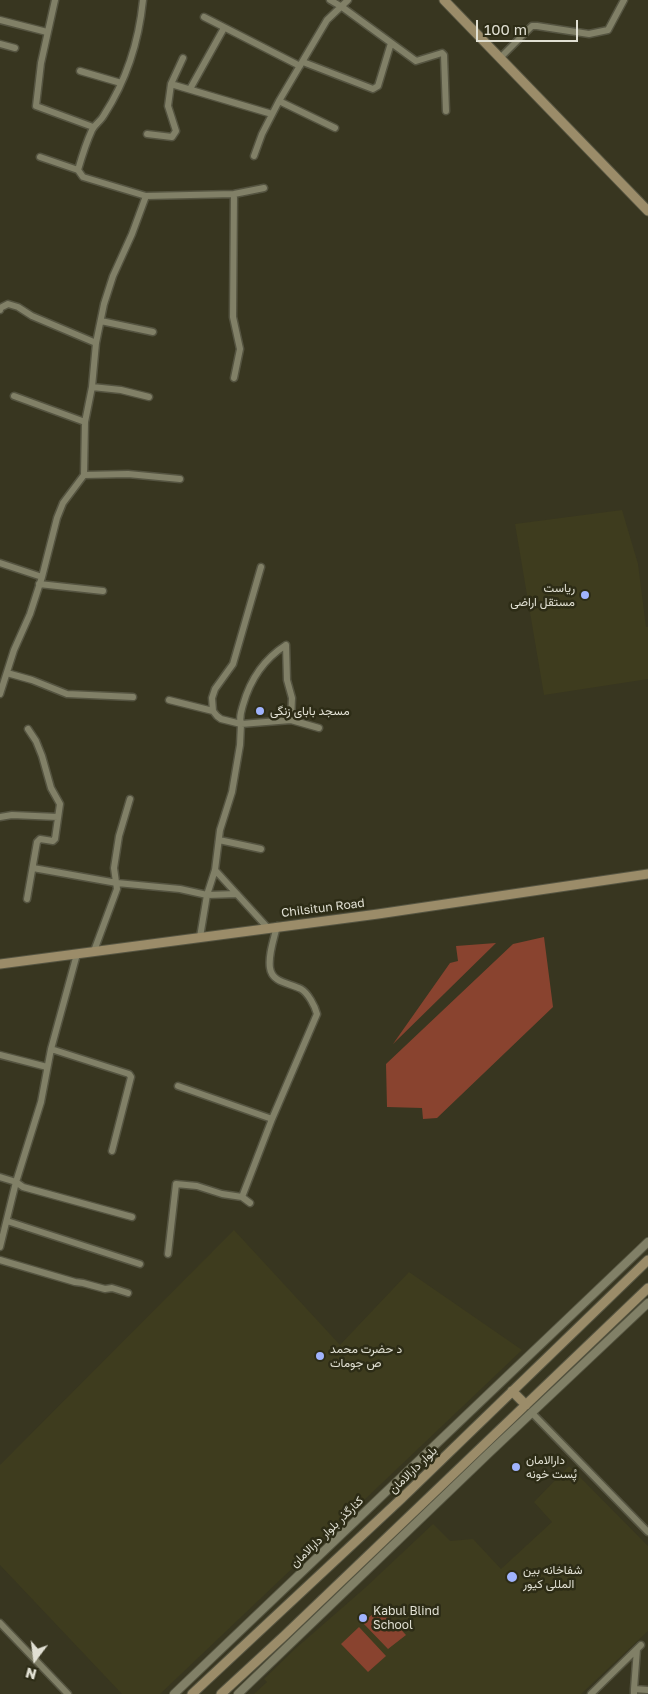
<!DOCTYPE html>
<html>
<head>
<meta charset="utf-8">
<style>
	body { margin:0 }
	#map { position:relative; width:648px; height:1694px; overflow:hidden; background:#383620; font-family:"Golos Text",sans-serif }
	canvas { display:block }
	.north { position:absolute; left:10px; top:1634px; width:50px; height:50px; -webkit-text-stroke:4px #2d2c16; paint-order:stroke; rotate:195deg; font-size:14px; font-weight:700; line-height:20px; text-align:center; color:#e1e0d3 }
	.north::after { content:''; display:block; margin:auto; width:18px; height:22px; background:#e1e0d3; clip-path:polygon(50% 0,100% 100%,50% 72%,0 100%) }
	.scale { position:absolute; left:476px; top:20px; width:102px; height:22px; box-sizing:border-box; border:2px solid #e1e0d3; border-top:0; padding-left:6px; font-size:15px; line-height:18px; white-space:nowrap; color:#e1e0d3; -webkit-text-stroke:4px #2d2c16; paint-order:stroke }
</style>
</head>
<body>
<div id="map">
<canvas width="648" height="1694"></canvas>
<div class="north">N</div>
<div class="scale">100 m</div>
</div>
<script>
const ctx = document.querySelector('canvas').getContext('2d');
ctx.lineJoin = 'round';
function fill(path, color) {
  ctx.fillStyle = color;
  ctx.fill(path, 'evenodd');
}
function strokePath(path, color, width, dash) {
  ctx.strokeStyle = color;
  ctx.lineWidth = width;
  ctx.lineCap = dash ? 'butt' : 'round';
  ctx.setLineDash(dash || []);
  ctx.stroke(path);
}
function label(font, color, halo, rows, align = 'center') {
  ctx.font = font + ' "Golos Text",Vazirmatn,sans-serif';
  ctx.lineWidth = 5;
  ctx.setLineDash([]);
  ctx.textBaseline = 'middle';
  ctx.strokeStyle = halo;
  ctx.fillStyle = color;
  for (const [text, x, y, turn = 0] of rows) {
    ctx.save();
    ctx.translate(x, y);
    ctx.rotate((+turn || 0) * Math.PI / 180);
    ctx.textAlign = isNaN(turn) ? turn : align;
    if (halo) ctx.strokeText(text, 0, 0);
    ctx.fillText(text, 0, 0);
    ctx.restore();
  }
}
fill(new Path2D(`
	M622,510L638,564L646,627H648V679L544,695L515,524Z
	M234,1230L340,1345L409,1272L522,1350L160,1694H122L0,1565V1465Z
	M569,1466L648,1546V1631L581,1694H254L267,1682L264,1679L295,1649L366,1587L433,1524L450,1541L473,1539L501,1569L552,1522L534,1502Z`), '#3e3c1e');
fill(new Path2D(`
	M544,937L553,1007L437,1118L423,1119L422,1108L387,1107L386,1064L513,944Z
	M496,943L393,1044L450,963L458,961L456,946Z
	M380,1607L406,1635L388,1649L363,1623Z
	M359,1627L386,1656L368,1672L341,1644Z`), '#89432f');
const minor = new Path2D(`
	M55,0L41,63L36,106L93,127
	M330,0L342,7L416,61L442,53L444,55L446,111
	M204,17L300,66
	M0,20L47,32
	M0,44L15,48
	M500,58L532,26H537L589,34L608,30L624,0
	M303,62L373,89L378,86L391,43
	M80,71L121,83
	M171,84L272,114
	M190,89L224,28
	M279,101L335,128
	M147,134L172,137L176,131L168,106L171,84L183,58
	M254,156L262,134L279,101L327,20L348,0
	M40,157L78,170L83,177L146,196L234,194L264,188
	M78,170C82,156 86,143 92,130C95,124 101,121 104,115C126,81 139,40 143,0
	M0,310V308L8,304L18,307L32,316L96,343
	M101,321L153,332
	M234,378L240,349L233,317L234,194
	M92,387L121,390L149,397
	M14,396L85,422
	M84,475L128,474L180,479
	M0,563L42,577
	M261,567L233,664L215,689L212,698L213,711L217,716L221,719L241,724C239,717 241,712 243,705C250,680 264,659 286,645
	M39,584L103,591
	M286,645L287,680L292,698L291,720
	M7,673L32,680L67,694L133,697
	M0,694L14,650L30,614L42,577L57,518L63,503L84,475L85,422L92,387L96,343L104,304L113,276L132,234L146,196
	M169,700L213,711
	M0,817L12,815L58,817
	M219,840L261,849
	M33,868L117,883L180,889L207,895L237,894
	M215,870L267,927
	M27,899L37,842L40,839L53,841L55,839L60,804L51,788L42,756L36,741L28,729
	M200,937L207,895L215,870L220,830L232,792L240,745L241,724L291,720L319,728
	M94,951L117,889L114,868L119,836L130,799
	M51,1049L129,1074L131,1077L112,1151
	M0,1055L47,1067
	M178,1086L272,1119
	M0,1177L16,1182L23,1187L132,1217
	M242,1197L272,1119L317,1014C315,1006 308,993 301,989C290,983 272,983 270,968C268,955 274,939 277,926
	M7,1221L140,1264
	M0,1247L16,1182L41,1102L51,1049L77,954
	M168,1254L176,1184L197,1186L222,1194L242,1197L250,1203
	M0,1260L75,1282L83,1283L105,1289L112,1288L128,1293
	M532,1413L648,1532
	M0,1623L68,1694
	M634,1689L637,1649
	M591,1694L641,1645
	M634,1694V1689L648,1690`);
const tertiary = new Path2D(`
	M174,1694L648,1242
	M238,1694L490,1452L648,1303`);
const secondary = new Path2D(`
	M444,0L648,211
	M0,964L378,914L648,874
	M512,1391L526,1405
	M192,1694L401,1499L648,1260
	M221,1694L284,1636L648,1288`);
strokePath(minor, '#555441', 9);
strokePath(tertiary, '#555441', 10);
strokePath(secondary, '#555441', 11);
strokePath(minor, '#818067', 6);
strokePath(tertiary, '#818067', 8);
strokePath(secondary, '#9b8c69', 9);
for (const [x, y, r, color] of [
	[585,595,5,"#a0b3fd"],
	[260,711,5,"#a0b3fd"],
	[320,1356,5,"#a0b3fd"],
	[516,1467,5,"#a0b3fd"],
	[512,1577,6,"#a0b3fd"],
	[363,1618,5,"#a0b3fd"]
]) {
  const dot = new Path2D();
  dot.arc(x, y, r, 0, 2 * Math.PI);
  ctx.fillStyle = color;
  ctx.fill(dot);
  strokePath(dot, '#2d2c16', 2);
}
label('12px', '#e1e0d3', '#2d2c16', [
	["ریاست",575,588,"right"],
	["مستقل اراضی",575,602,"right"],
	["مسجد بابای زنگی",270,711],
	["د حضرت محمد",330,1349],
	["ص جومات",330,1363],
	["دارالامان",526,1460],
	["پُست خونه",526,1474],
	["شفاخانه بین",523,1570],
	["المللی کیور",523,1584],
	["Kabul Blind",373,1611],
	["School",373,1625]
], 'left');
label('12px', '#e1e0d3', '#2d2c16', [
	["Chilsitun Road",323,908,-7],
	["بلوار دارالامان",413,1470,-44],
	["کنارگذر بلوار دارالامان",327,1532,-44]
]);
</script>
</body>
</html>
